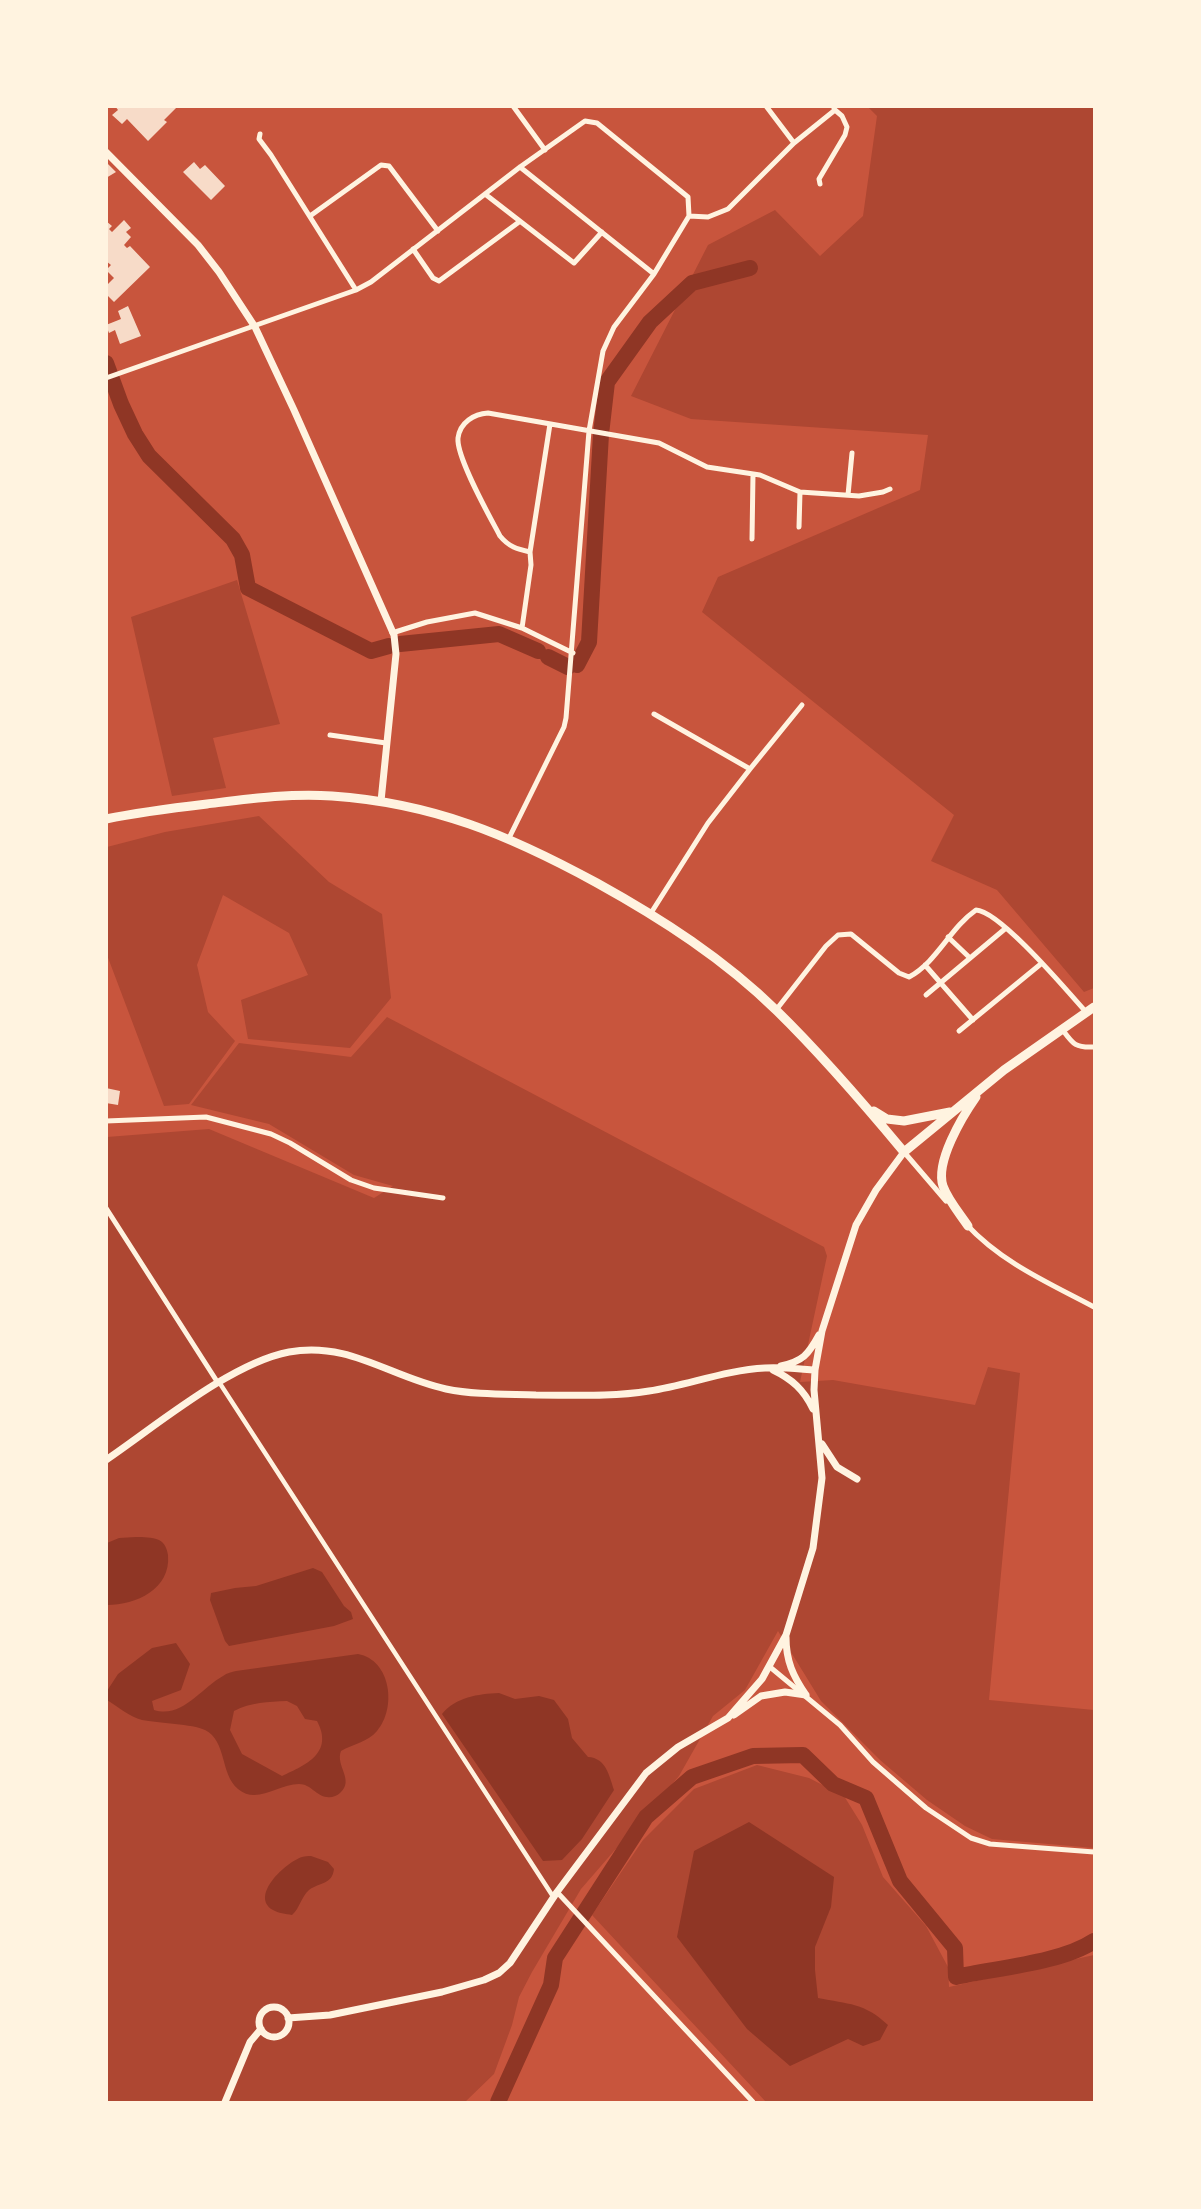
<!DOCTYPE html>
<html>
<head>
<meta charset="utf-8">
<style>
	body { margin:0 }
	#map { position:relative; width:1201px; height:2209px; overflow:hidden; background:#c8553d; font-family:"Exo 2",sans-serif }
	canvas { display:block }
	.frame { position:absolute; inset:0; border:108px solid #fff3e0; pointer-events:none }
</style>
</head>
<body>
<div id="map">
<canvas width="1201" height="2209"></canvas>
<div class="frame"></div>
</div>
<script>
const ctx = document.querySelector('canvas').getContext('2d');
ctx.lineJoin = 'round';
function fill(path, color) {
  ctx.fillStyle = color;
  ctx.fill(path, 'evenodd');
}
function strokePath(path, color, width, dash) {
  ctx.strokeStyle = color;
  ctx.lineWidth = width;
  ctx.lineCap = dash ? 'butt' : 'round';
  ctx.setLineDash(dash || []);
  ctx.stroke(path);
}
fill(new Path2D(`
	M868,107H1094V988L1084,992L997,890L931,861L954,815L702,612L718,577L920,490L928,435L691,419L631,396L708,245L775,210L820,256L863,216L877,116Z
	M237,580L280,724L213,738L226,788L172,796L131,617Z
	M259,816L329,882L382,914L391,998L350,1048L248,1039L241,1000L308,975L289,933L223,895L197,965L208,1012L235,1041L189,1104L164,1106L107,955V847L165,832Z
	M387,1017L824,1247L827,1256L800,1382L833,1380L975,1405L988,1367L1020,1373L989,1700L1094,1710V1848L992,1839L965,1826L927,1800L880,1760L821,1701L778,1631L745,1690L713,1716L679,1776L581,1889L532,1972L519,1997L512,2025L494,2074L465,2102H107V1137L209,1129L374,1198L393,1186L354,1175L269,1124L191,1105L239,1043L351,1057Z
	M757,1765L809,1778L844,1796L862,1825L883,1877L926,1926L948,1967L949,1987L1094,1955V2102H766L592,1915L643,1840L694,1789Z`), '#ae4732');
fill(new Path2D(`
	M136,1537C143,1537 152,1537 159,1540C165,1543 167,1549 168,1555C171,1589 136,1605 107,1605V1543L119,1538Z
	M313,1568L322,1572L344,1606L351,1612L353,1619L334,1626L229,1646L225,1641L210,1600L211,1593L235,1588L256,1586Z
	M176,1643L190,1664L181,1690L152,1701L154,1710C182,1719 201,1688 223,1676C227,1673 232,1672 236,1671L358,1654C391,1660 397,1708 377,1731C368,1742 353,1744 341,1751C335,1766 355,1780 340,1793C337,1796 331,1798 327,1797C316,1796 311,1784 299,1784C278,1784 257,1805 238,1789C220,1774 227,1741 205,1730C193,1724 158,1723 142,1720C130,1717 117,1706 107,1700V1691L118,1674L152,1648ZM287,1701L297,1706L305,1719L317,1721C334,1753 306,1765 282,1776L242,1754L230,1730L234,1711C251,1702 268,1702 287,1701Z
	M499,1693L515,1699L539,1696L554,1700L568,1719L572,1738L588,1757C606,1758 609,1775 614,1790L582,1839L562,1860L543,1861L442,1714C456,1697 478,1694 499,1693Z
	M749,1822L834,1877L831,1907L815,1947V1970L818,1998C848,2004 865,2003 888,2025L880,2040L863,2046L848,2039L790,2066L747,2029L677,1937L694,1851Z
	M311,1856L328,1862L334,1869C332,1885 320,1882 309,1890C301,1897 300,1908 292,1915C286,1914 278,1913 273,1910C249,1896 286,1862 302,1857C305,1856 308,1856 311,1856Z`), '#8f3625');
strokePath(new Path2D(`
	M106,363L121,404L135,434L149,456L233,539L242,555L248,588L371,651L389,646
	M400,644L499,634L538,651
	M548,657L568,667
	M577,665L589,642L601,434L607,382L650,322L692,283L750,268
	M498,2102L551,1985L555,1958L646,1817L692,1777L753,1756L803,1755L833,1784L866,1798L900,1881L955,1948L956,1977C996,1968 1061,1963 1094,1941`), '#8f3625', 16);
fill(new Path2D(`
	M115,106H178L164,120L167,122L148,141L127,119L122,124L112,115L118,110Z
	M106,162L116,172L106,178Z
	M194,162L200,169L205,165L225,186L211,200L183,172Z
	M124,220L131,228L126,232L131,237L124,245L127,248L130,246L150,267L114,302L106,294V286L114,278L106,270L111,265L106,261V221L112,226L109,229L112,232Z
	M128,306L141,336L120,344L115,330L109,333L106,325L121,319L118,311Z
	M106,1088L120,1091L118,1105L106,1103Z`), '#f7dbc8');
strokePath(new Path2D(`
	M219,1382L554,1898`), '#fff3e0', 4.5);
strokePath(new Path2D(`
	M513,106L545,150
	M766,106L794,143
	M260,134L259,139L271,155L356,290
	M520,167L654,274
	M820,184L819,179L845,135L847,127L842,116L835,110
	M485,194L574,263L602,232
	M310,216L381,165L389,166L438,231
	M689,216L708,217L728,209L794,143L835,110L833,106
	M413,249L433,278L439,281L519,222
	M106,378L356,290L371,282L520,167L585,121L597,123L688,197L689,216L654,274L614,327L603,351L589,431L566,718L564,727L509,838
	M848,495L852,453
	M799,527L800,492
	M752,539L753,474
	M530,552C517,549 509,547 500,536C490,517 456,457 458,438C460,422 474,414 488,413L659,443L707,467L760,475L800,492L859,496L883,492L890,489
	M522,628L531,565L530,552L550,424
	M392,633L427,622L475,613L522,628L573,653
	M654,714L750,769
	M330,735L386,743
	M651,913L708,823L750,769L802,705
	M948,937L970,958
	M925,965L973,1020
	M926,995L1006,928
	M776,1010L826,946L838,935L851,934L899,973L909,977C937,962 950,928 976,910C1000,911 1068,992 1086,1012
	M1062,1029C1073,1044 1075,1048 1094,1047
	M959,1031L1042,963
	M106,1121L206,1117L271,1134L290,1143L351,1180L374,1188L443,1198
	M904,1152L946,1201
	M106,1208L218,1383
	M966,1224C1002,1263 1049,1283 1094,1307
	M770,1667L840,1725L873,1762L926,1808L971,1838L990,1844L1094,1852
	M557,1892L753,2102`), '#fff3e0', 5);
strokePath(new Path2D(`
	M106,152L198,245L219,272L255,327L294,410L394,635L396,654L381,801
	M781,1366C803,1361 808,1355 819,1335
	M773,1370C792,1379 804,1390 813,1409
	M822,1444L837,1467L857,1479
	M106,1460C156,1426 231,1363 289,1352C349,1341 390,1377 446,1389C475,1395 506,1394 536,1395C574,1395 612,1397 649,1391C688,1385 726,1370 765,1368C782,1367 799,1369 815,1370
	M786,1637C786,1661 793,1676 806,1695
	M734,1715L761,1696L785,1692L806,1695
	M259 2022a15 15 0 1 1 30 0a15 15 0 1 1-30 0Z
	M288,2018L330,2015L442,1992L484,1980L499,1973L510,1963L557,1892L646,1773L678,1747L728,1718L762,1679L786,1635L813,1548L822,1478L814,1390L815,1370L822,1331L856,1225L876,1190L904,1152
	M225,2102L250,2042L261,2029`), '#fff3e0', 7);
strokePath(new Path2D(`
	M106,819C140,812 173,808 207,804C248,799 290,793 332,796C433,803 509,835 597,883C662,919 724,959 777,1011C822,1055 864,1104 904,1152L1004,1070L1094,1007
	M874,1111L887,1119L904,1121L950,1112
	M968,1226C960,1214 948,1200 943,1186C935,1162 962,1117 976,1097`), '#fff3e0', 9);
</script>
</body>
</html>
